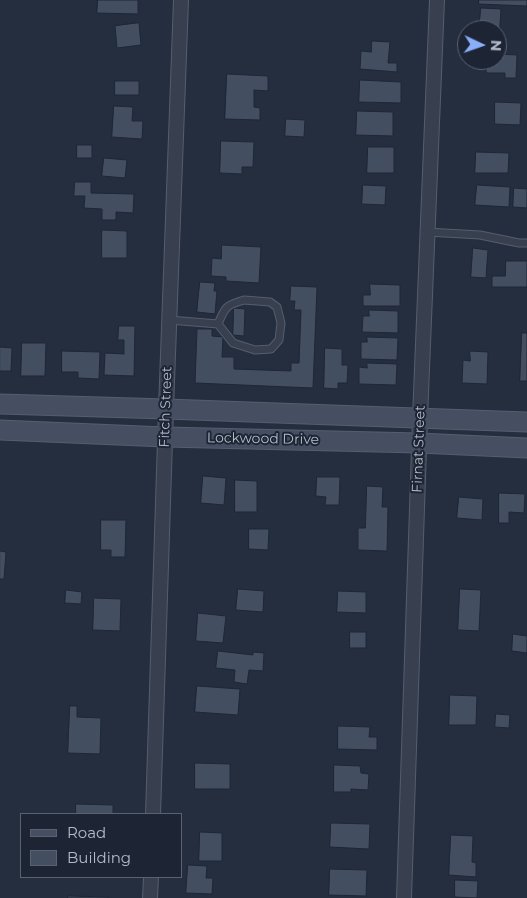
<!DOCTYPE html>
<html>
<head>
<meta charset="utf-8">
<style>
	body { margin:0 }
	#map { position:relative; width:527px; height:898px; overflow:hidden; background:#242e3f; font-family:Montserrat,sans-serif }
	canvas { display:block }
	.legend { position:absolute; left:20px; top:813px; width:162px; height:65px; box-sizing:border-box; background:#1d2534; border:1px solid #5a6170; margin:0; padding:6px 9px; list-style:none; font-size:15px; color:#b5bbca }
	.legend li { display:flex; align-items:center; gap:10px; height:25px }
	.legend b { width:25px; border:1px solid #5a6170 }
	.north { position:absolute; left:457px; top:20px; width:50px; height:50px; box-sizing:border-box; background:#1d2534; border:1px solid #5a6170; border-radius:50%; rotate:93deg; font-size:14px; font-weight:700; line-height:20px; text-align:center; color:#b5bbca }
	.north::after { content:''; display:block; margin:auto; width:18px; height:22px; background:#8aaff9; clip-path:polygon(50% 0,100% 100%,50% 72%,0 100%) }
</style>
</head>
<body>
<div id="map">
<canvas width="527" height="898"></canvas>
<ul class="legend">
<li><b style="height:6px;background:#464f62"></b>Road</li>
<li><b style="height:14px;background:#434e61"></b>Building</li>
</ul>
<div class="north">N</div>
</div>
<script>
const ctx = document.querySelector('canvas').getContext('2d');
ctx.lineJoin = 'round';
function fill(path, color) {
  ctx.fillStyle = color;
  ctx.fill(path, 'evenodd');
}
function strokePath(path, color, width, dash) {
  ctx.strokeStyle = color;
  ctx.lineWidth = width;
  ctx.lineCap = dash ? 'butt' : 'round';
  ctx.setLineDash(dash || []);
  ctx.stroke(path);
}
function label(font, color, halo, rows, align = 'center') {
  ctx.font = font + ' Montserrat,sans-serif';
  ctx.lineWidth = 4;
  ctx.setLineDash([]);
  ctx.textBaseline = 'middle';
  ctx.strokeStyle = halo;
  ctx.fillStyle = color;
  for (const [text, x, y, turn = 0] of rows) {
    ctx.save();
    ctx.translate(x, y);
    ctx.rotate((+turn || 0) * Math.PI / 180);
    ctx.textAlign = isNaN(turn) ? turn : align;
    if (halo) ctx.strokeText(text, 0, 0);
    ctx.fillText(text, 0, 0);
    ctx.restore();
  }
}
const building = new Path2D(`
	M98,0H138V14L97,13Z
	M479,0H527V6L479,4Z
	M481,8L501,9L499,40H497V30H479Z
	M139,23L141,45L117,48L115,26Z
	M372,41L390,42L388,63H397V72L360,69L361,51L371,52Z
	M497,54L517,55L516,78H505V73H486L487,60H497Z
	M227,74L268,76V91L254,90V107L260,108V120L225,119Z
	M360,80L401,82V103L359,102Z
	M115,81H139V95H115Z
	M495,102L521,103L520,125L495,124Z
	M114,106L133,107L132,121H143L142,139L112,137Z
	M357,111L393,112V136L356,135Z
	M286,119L305,120L304,137L285,136Z
	M221,141L254,142L253,167H242V174L220,173Z
	M77,145H92V158H77Z
	M368,147H394V173H367Z
	M476,152L509,153L508,173H475Z
	M104,158L127,160L125,178L102,176Z
	M75,182H91V193L134,194L133,213L116,212V220H102V209L84,208L85,196H74Z
	M363,185L386,186L385,205L362,204Z
	M477,185L510,187L509,207L475,205Z
	M514,188L527,189V208L513,207Z
	M102,230L127,231V258H102Z
	M222,245L261,247L259,283L226,281V277L211,276L212,258L221,259Z
	M473,248L488,250L486,278L471,277Z
	M506,261H527V287H492V276H505Z
	M200,282L215,283L214,291H217L215,314L197,312Z
	M370,284L400,285V306H363V295H370Z
	M291,286L317,287L313,388L195,383L197,329H212V336L223,337L222,357H234V369L291,371V363H299L301,310H294L295,301H290Z
	M234,308L245,309L244,336L233,335Z
	M369,310L398,311V333L362,332L363,316H369Z
	M119,326H135L134,376L104,375L105,353L124,354V340H118Z
	M522,333H527V381H520Z
	M367,337L398,338L397,360L361,359V342H367Z
	M22,343H46L45,376H21Z
	M0,347L12,348L11,371H0Z
	M325,348L342,349V365H348L347,383H338V389L324,388Z
	M62,351L100,352L99,379L78,378V372H62Z
	M470,351L488,352L487,384L462,383L463,360L470,361Z
	M367,363L397,364L396,385L359,384V367L367,368Z
	M203,476L226,478L224,505L201,503Z
	M317,477H340L339,505H325L326,497L316,496Z
	M235,480L257,481V512H235Z
	M367,486L383,487L382,507H388L387,551L358,550V528H365Z
	M499,493L525,494L524,513L509,512V523H499Z
	M459,497L483,499L482,520L457,518Z
	M101,520H126L125,557H111V550H101Z
	M249,529H269L268,550L249,549Z
	M0,551L6,552L4,579H0Z
	M238,589L264,591L263,612L236,610Z
	M460,589L481,590L479,631L458,630Z
	M66,590L82,592L81,604L65,603Z
	M338,591L366,592V613L337,612Z
	M94,598L121,599L120,631L93,630Z
	M198,613L226,616L223,643L196,641Z
	M350,632H366V648H350Z
	M513,634L527,636V653L512,651Z
	M218,651L253,655V652L264,653L263,671L249,670L247,684L234,682L235,670L216,668Z
	M197,686L240,689L238,715L195,712Z
	M450,695L477,696L476,725H449Z
	M70,706H77V717L101,718L100,754L68,753Z
	M496,714L510,715L509,728L495,727Z
	M338,726L370,727L369,737H377V750L338,749Z
	M195,763L230,764V789H195Z
	M334,765L360,766L361,773L369,774L368,790L351,789V792H334Z
	M76,804L113,805V814H76Z
	M331,823L370,824L369,849L330,847Z
	M200,832L222,833V861H199Z
	M451,835L473,836L472,862L476,863V877L449,875Z
	M188,865L207,866L206,878H213L212,894L186,893Z
	M330,869L367,870L366,896L329,895Z
	M455,880L478,881L477,898L455,897Z
	M68,896L108,897V898H68Z`);
fill(building, '#434e61');
strokePath(building, '#1f2736', 1);
const service = new Path2D(`
	M427,232L480,235L519,243H527
	M244,300L270,302L277,307L281,323L279,340L271,349L255,350L233,343L218,324C225,307 226,305 244,300Z
	M169,320L218,324`);
const minor = new Path2D(`
	M153,814L166,409L181,0
	M150,898L151,877
	M404,898L420,418L437,0`);
const secondary = new Path2D(`
	M0,404L166,409L527,422
	M0,430L165,437L419,443L527,448`);
strokePath(service, '#565e6d', 9);
strokePath(minor, '#565e6d', 16);
strokePath(secondary, '#565e6d', 21);
strokePath(service, '#38404f', 7);
strokePath(minor, '#38404f', 14);
strokePath(secondary, '#464f62', 19);
label('14px', '#b5bbca', '#1d2534', [
	["Fitch Street",166,407,-88],
	["Lockwood Drive",263,439,1],
	["Firnat Street",419,449,-88]
]);
</script>
</body>
</html>
